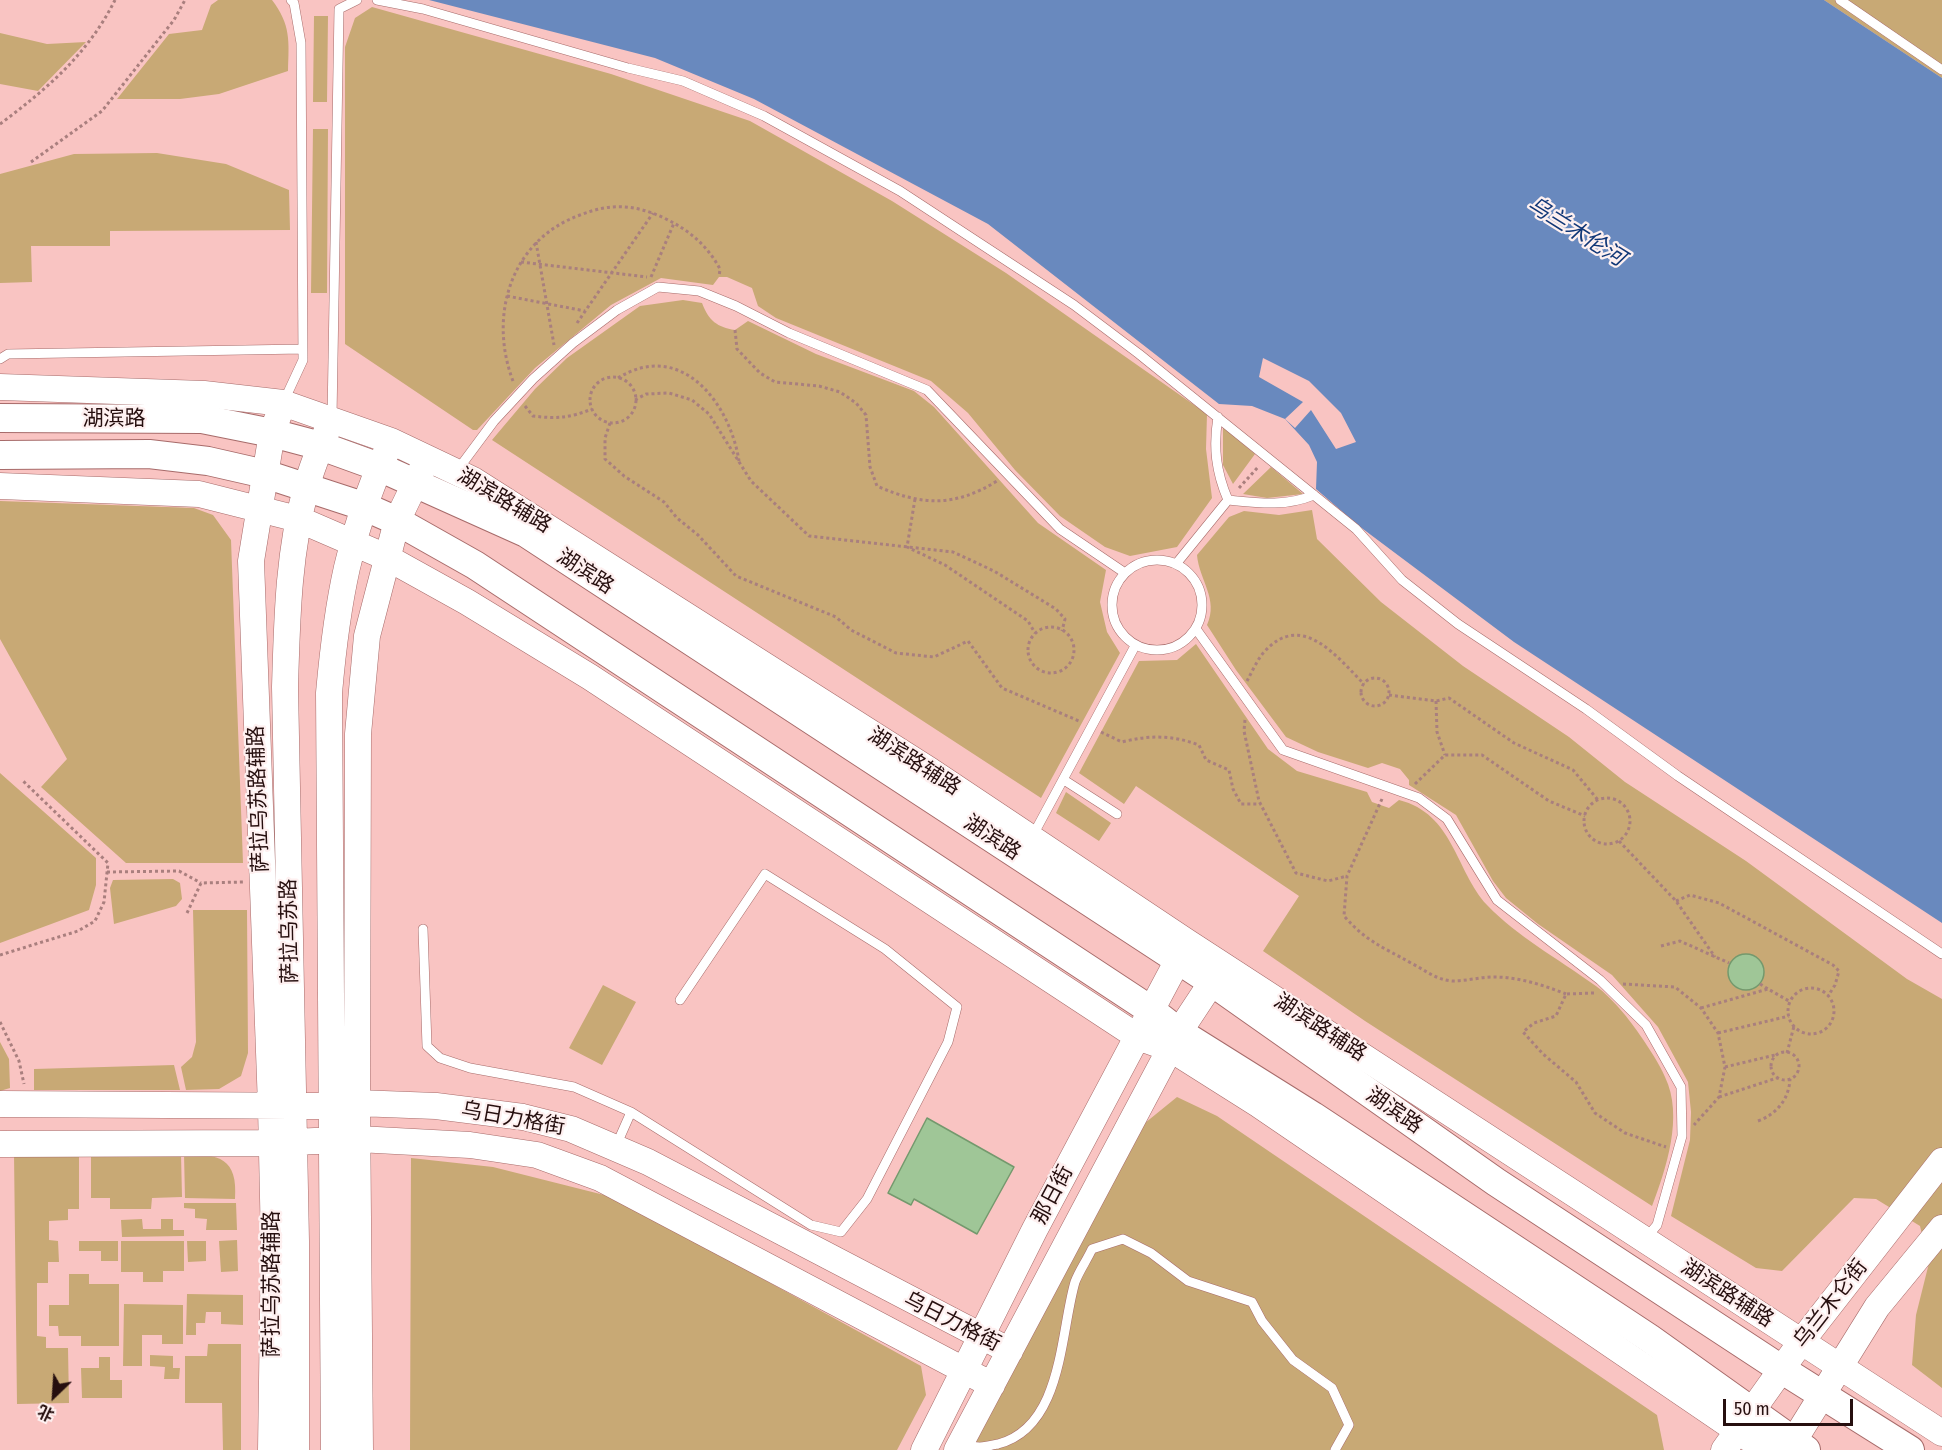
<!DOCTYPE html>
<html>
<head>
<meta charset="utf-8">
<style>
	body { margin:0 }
	#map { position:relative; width:1942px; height:1450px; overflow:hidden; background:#f9c4c2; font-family:"Fira Sans Condensed","Noto Sans SC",sans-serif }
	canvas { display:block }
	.north { position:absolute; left:24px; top:1366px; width:60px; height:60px; -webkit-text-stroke:4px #fef0f0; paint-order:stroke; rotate:205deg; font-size:16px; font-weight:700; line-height:24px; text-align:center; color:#260f0f }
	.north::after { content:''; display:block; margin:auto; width:21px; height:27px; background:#260f0f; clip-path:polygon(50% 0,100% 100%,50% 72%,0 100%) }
	.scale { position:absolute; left:1723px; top:1399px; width:130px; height:27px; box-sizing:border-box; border:3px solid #260f0f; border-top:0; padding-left:8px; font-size:18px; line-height:21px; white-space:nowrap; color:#260f0f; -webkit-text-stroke:4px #fef0f0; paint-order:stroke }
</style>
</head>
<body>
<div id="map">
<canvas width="1942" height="1450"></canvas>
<div class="north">北</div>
<div class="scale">50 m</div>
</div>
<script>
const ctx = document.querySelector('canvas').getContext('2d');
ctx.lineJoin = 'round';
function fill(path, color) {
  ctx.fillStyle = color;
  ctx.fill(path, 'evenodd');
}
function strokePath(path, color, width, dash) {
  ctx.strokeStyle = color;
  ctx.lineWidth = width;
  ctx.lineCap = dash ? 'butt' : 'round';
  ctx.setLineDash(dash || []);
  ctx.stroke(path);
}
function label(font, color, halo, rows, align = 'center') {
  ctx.font = font + ' "Fira Sans Condensed","Noto Sans SC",sans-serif';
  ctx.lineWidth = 4.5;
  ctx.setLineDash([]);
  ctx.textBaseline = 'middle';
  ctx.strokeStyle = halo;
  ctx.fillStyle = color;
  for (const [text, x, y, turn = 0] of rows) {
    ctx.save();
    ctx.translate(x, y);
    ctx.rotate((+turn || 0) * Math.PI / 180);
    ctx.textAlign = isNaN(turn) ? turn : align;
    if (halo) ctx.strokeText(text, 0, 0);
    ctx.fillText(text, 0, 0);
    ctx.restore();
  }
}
fill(new Path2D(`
	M218,0H272C291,25 289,41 288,71L219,94L180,99H117L169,34L202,30L211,5Z
	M1824,0H1942V78Z
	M372,7L611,74L750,121L892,201L1006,273L1207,414L1206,449L1212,498L1177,547L1130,556L1105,547L1060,516L1015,470L968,413L931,381L776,318L758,306L752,288L727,277H719L713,285L661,278L611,305L535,368L477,430H473L345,344V47L355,18Z
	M314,16H328L327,102H313Z
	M0,33L47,44L86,42L38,91L0,84Z
	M313,129H328L327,293H311Z
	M157,153L226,164L289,190L290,230L110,231V246H31L32,282L0,283V174L74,154Z
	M683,300L702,303C709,321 717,327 735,330L748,321L816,354L914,391L934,407L1038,523L1106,570L1100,602L1107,632L1120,653L1041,798L492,440L535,389L567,358L640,306Z
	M1223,427L1255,454L1233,484L1223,465Z
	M1271,467L1303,494L1267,498L1243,494Z
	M0,501L194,508L213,515L231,540L243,863H126L41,787L67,759L0,639Z
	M1312,510L1317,539L1381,602L1463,666L1569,737L1625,782L1746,861L1907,979L1942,999V1388L1912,1365L1916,1315L1929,1263L1920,1226L1876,1199L1854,1198L1782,1271L1756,1268L1671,1216L1690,1140L1691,1112L1688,1082L1658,1027L1612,975L1538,924L1506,898L1493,881L1456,815L1409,785V780L1400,769L1382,763L1368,768L1318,752L1286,737L1236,670L1207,625C1219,599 1199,580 1197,555L1229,517L1244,511L1279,515Z
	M1196,644L1268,749L1297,771L1367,792L1372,802L1389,808L1399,800C1454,814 1455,870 1487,905C1518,937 1557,958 1593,984C1610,995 1631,1021 1642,1038C1650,1050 1659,1063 1665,1077C1684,1116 1666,1169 1652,1206L1365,1021L1263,951L1299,896L1136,786L1124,804L1079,773L1139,661L1177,660Z
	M0,773L96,858V885L89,910L0,943Z
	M1066,792L1111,823L1099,841L1056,813Z
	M173,879L180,883L182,899L176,906L114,924L110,888L113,880Z
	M193,910H247L248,1053L241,1076L219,1089L186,1090L181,1067L192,1057L196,1042Z
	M603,985L636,1002L602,1065L569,1048Z
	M0,1042L9,1059L10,1088L0,1091Z
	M174,1065L180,1090H34V1069Z
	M1177,1097L1217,1116L1657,1415L1664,1450H967L1145,1123Z
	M14,1154H79V1209H68V1220L49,1221V1240L58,1241L59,1262H48V1283H37V1336L46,1337V1348H68L69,1403L17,1404Z
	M181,1154L182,1197L152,1198L151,1209H110V1198H91V1155Z
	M184,1154C219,1154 238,1158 235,1199L185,1198Z
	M411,1158L493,1167L616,1198L921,1366L926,1395L897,1450H410Z
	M184,1203H236L237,1230H206L207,1219L195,1218V1209L184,1208Z
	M142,1219L143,1229H161V1219H173V1230H184V1236L122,1237L121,1220Z
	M237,1240L238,1271L221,1272L219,1241Z
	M79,1241H118V1261H101V1251H79Z
	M121,1241H184V1271H163V1282H143V1272H121Z
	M187,1241H206V1261L188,1262Z
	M69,1274H89V1284H119V1346H81V1336H59L58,1326H49V1305H69Z
	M187,1294L243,1295V1325L221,1324V1312H206L205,1323H196V1335H186Z
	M124,1304L183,1305V1344H162V1335H142V1366H123Z
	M208,1344H241V1450H223L222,1403H185V1356H207Z
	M150,1355L173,1356V1368H180L179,1379H164L165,1367L150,1366Z
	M99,1357H110V1380H122V1398H82L81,1368H99Z`), '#c8a975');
fill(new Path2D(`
	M429,0H1824L1942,78V923L1514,642L1359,526L1316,489L1317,462L1309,445L1285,419L1252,406L1219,404L988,224L754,99L655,58Z`), '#6989be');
fill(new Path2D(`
	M1263,358L1309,381L1341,413L1356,442L1336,449L1311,410L1295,428L1285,419L1303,402L1259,377Z`), '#f9c4c2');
const building = new Path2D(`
	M1728 972a18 18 0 1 1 36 0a18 18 0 1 1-36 0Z
	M927,1118L1014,1167L977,1234L914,1199L911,1205L888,1193Z`);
fill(building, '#9fc697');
strokePath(building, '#74996d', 1.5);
const lane = new Path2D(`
	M377,0L423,9L628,68L683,81L764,116L900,191L1074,305L1139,354L1356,529L1402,580L1458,624L1586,709L1678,776L1942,954
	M1840,0L1942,70
	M0,359L8,354L303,349
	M284,401L303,360L301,43L294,3L291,0
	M332,417L339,9L357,0
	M1218,417C1213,447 1216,472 1228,500
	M462,464L494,421L533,379L573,343L617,310L658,287L699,291L736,306L789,333L927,390L1060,529L1125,573
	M1112 605a45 45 0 1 1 90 0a45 45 0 1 1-90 0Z
	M1176,564L1228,500C1258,503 1285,507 1314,495
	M1196,629L1283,750L1419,798L1447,819L1497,900L1600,980L1646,1025L1681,1087L1682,1136L1657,1225L1646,1238
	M1064,780L1117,814
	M1032,837L1135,646
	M423,929L427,1046L440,1058L470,1068L574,1087L631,1112L811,1225L841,1232L867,1199L948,1042L957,1007L885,949L765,874L680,1000
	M616,1146L631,1112
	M964,1443C977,1449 984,1447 998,1444C1063,1427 1060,1333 1075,1282C1079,1271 1087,1260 1092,1249L1123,1239L1151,1253L1188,1281L1252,1302L1262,1321L1293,1360L1332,1388L1349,1425L1335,1450`);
const secondary = new Path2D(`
	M0,387L204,394L283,403L391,441L473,480L929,770L1187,942L1942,1433
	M0,486L199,494L298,519L386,557L467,602L590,677L1138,1037L1171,1049L1258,1104L1766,1450
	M0,1104L331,1106L357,1103L436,1106L523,1117L571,1129L648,1162L1010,1351
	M0,1144L272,1143L358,1139L470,1145L537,1155L600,1178L992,1385
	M271,1450L274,1243L271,1106L251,561L272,433L279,414
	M296,1450V1241L285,687C287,621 288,553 306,489C311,468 320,448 328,428
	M334,1450L329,693C337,603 349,531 388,448
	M360,1450L357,1103L358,734L367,636L397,521L424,465
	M924,1450L1035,1229L1187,943
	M957,1450L1179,1032L1212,982L1219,965
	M1724,1450L1801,1342L1942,1161
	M1788,1450L1877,1307L1942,1228`);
const primary = new Path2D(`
	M0,418L202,419L272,433L321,446L379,467L526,533L1212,982L1496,1182L1781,1369L1910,1450
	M0,455L149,454L208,461L265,474L363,506L397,521L475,565L1152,1011L1179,1032L1313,1116L1649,1338L1806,1450`);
strokePath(lane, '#a76b6a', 10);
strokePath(secondary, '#a76b6a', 27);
strokePath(primary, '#a76b6a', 30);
strokePath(new Path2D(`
	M0,124C47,89 88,54 115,0
	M31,162L102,111L174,20L185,0
	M536,242L554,345
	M521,262L647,277
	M651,277L674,223
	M507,296L585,311
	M577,323L653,213
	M735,330L737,349L760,373L775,382L819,386L840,392L856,403L866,415L870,467L877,486C922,506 955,507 997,481
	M590 400a23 23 0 1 1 46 0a23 23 0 1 1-46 0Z
	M618,378C681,339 730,403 739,461
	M513,381C488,315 511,240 580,215C611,203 634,204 664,218C689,230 707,245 720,269L719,277
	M635,400L646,394L669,393L692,400L709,414L751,481L809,536L953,552L994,571L1056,609L1065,619L1062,631
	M525,406L533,416C557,419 569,418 592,409
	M610,423L605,438V459L624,476L664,502L677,518L698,535L736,576L836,617L851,630L896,653L934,657L968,641L1002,688L1079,721
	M1239,488L1259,466
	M915,499L907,547L945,565L1028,621L1035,633
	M1028 650a23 23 0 1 1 46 0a23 23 0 1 1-46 0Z
	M1361 692a14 14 0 1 1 28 0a14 14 0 1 1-28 0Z
	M1247,681C1252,672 1257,660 1264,652C1302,610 1337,657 1364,684
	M1389,695L1436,701L1449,698L1514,743L1573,770L1598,800
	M1436,701L1437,732L1445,755
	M1245,720L1244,731L1259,801L1296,873L1328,881L1347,876
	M1101,732L1122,742C1149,735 1172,735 1199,745L1206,760L1229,770L1233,789L1241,804H1261
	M1415,784L1445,755H1482L1549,801L1585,816
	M1584 821a23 23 0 1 1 46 0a23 23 0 1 1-46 0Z
	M1382,799L1347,876L1344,916C1367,942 1381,946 1411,963C1425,970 1436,980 1453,981C1466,981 1480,977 1494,977C1519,977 1543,985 1566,994
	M1619,841L1676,901L1715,957
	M107,872L179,871L201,883
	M1676,901L1690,895L1719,903L1833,965L1839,971L1835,985L1828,996
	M187,913L201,883L243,882
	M1661,946L1680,941L1729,963
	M0,955L78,931L95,921L104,902L108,863L22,780
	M1623,984L1675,987L1701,1008L1718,1033L1725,1067L1719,1097L1694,1125
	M1760,984L1768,989
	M1788 1011a23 23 0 1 1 46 0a23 23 0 1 1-46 0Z
	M1594,993L1566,994L1556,1016L1534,1023L1523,1032L1543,1054L1576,1082L1595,1113L1625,1133L1666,1147
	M1701,1008L1768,989L1789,1001
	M0,1022L19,1061L24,1084
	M1718,1033L1789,1016
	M1771 1066a14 14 0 1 1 28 0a14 14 0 1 1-28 0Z
	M1787,1053L1794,1026
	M1725,1067L1775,1055
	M1719,1097L1777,1078
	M1758,1121C1777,1114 1789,1099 1790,1079`), '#a97f7e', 3, [3, 3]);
strokePath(lane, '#fff', 9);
strokePath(secondary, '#fff', 26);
strokePath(primary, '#fff', 28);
label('21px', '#260f0f', '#fef0f0', [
	["湖滨路",114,419],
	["湖滨路辅路",504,501,31],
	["湖滨路",585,572,33],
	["湖滨路辅路",914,762,33],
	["萨拉乌苏路辅路",259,799,-92],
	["湖滨路",992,838,33],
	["萨拉乌苏路",290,931,-91],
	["湖滨路辅路",1320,1028,33],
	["湖滨路",1394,1111,35],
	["乌日力格街",513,1119,10],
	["那日街",1053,1195,-62],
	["萨拉乌苏路辅路",272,1284,-90],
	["湖滨路辅路",1727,1294,33],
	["乌兰木仑街",1831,1304,-52],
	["乌日力格街",952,1322,27]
]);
label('italic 22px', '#113777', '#fef0f0', [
	["乌兰木伦河",1576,232,32]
]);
</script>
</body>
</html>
